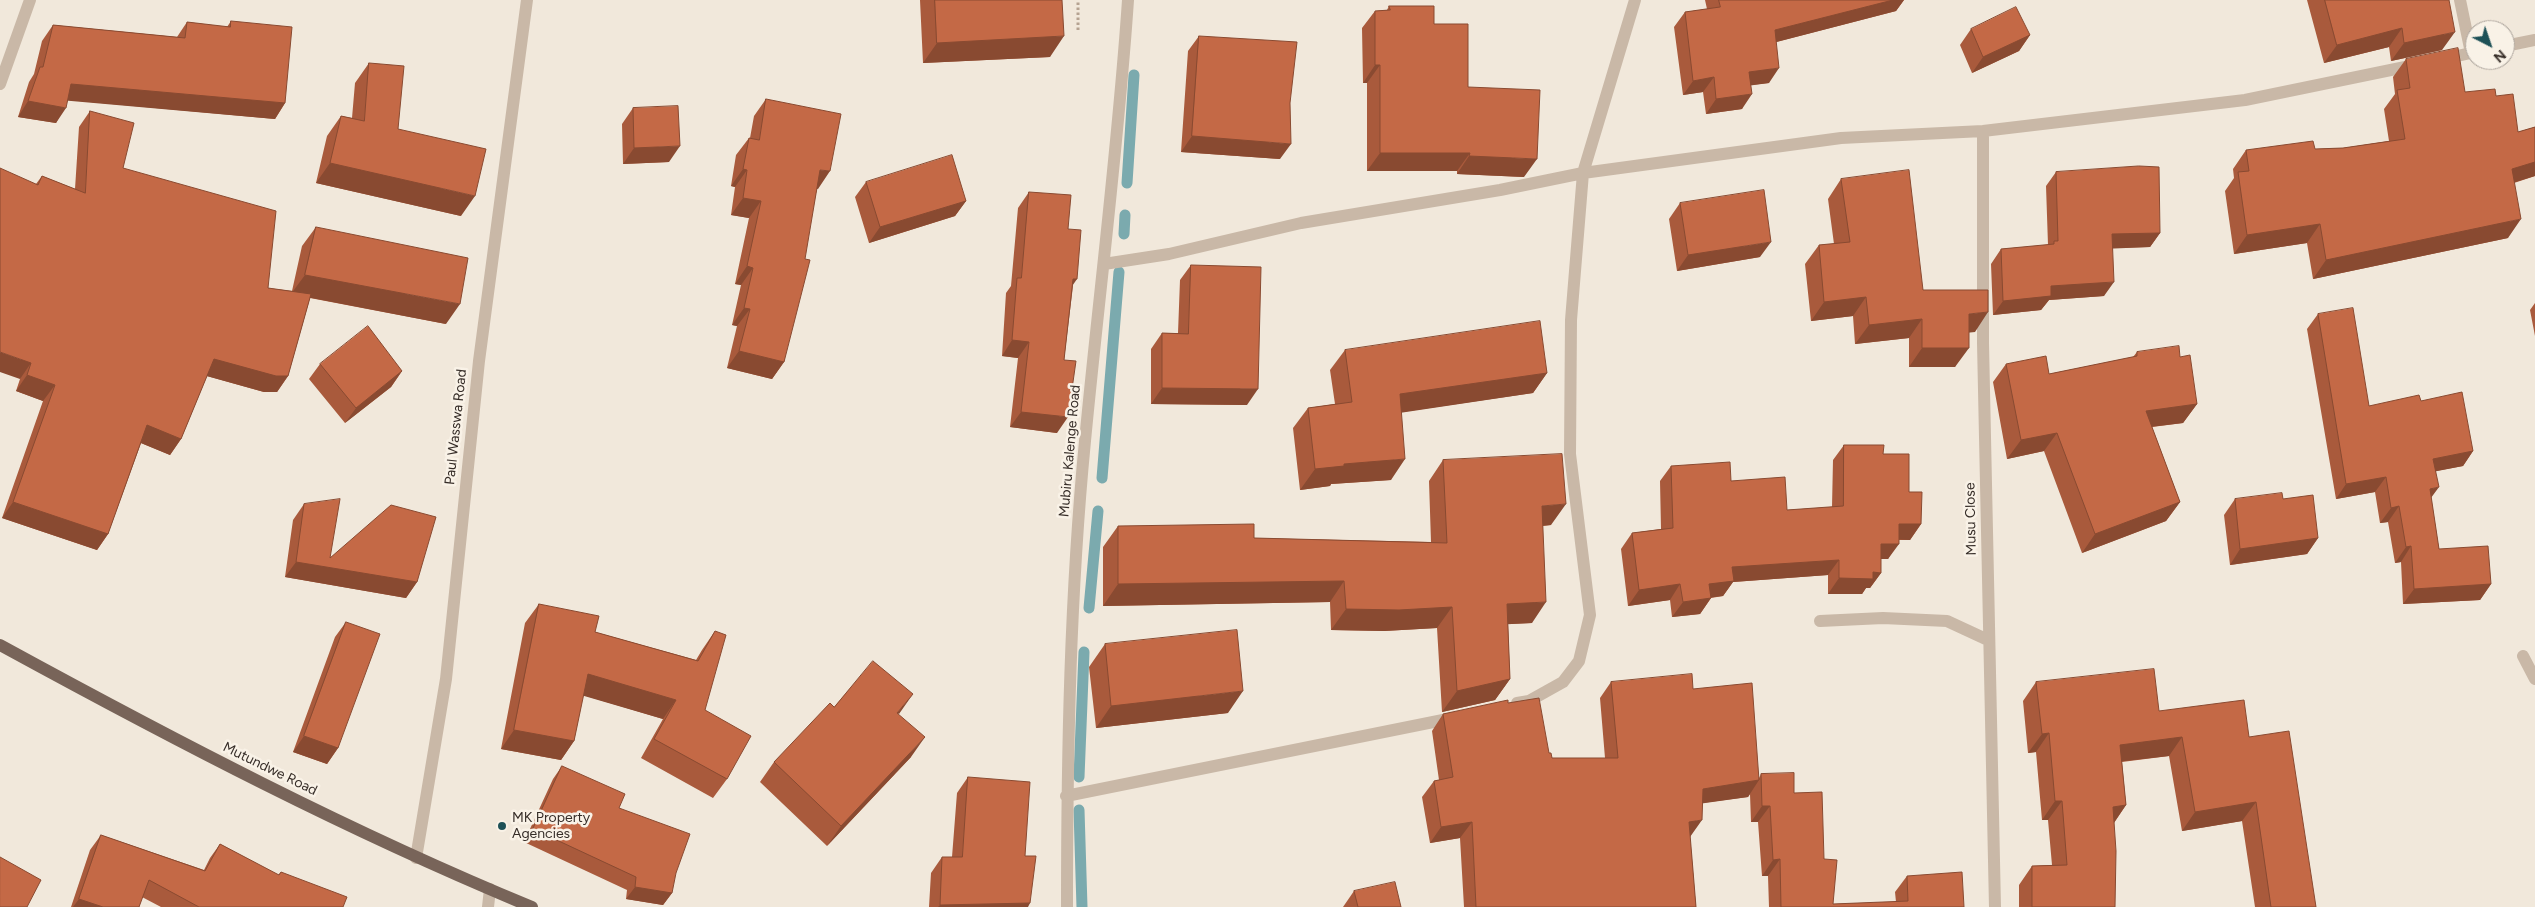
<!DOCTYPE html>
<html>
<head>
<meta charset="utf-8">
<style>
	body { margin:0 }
	#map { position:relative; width:2535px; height:907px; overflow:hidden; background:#f1e8db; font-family:Figtree,sans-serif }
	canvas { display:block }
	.north { position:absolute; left:2465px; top:20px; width:50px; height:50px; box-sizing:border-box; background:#f9f2e7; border:1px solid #aba39b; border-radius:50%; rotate:139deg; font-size:14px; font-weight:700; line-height:20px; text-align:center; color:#362d28 }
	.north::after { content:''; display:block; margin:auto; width:18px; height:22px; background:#1e5157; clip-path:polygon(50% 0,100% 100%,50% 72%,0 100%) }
</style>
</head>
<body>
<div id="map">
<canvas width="2535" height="907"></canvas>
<div class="north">N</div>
</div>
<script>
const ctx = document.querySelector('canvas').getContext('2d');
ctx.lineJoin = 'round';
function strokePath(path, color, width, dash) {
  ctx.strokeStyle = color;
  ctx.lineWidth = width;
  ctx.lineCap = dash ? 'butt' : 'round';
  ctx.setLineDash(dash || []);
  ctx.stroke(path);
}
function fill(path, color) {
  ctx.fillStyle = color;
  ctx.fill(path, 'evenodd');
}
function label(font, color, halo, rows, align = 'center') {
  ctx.font = font + ' Figtree,sans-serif';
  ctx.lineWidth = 5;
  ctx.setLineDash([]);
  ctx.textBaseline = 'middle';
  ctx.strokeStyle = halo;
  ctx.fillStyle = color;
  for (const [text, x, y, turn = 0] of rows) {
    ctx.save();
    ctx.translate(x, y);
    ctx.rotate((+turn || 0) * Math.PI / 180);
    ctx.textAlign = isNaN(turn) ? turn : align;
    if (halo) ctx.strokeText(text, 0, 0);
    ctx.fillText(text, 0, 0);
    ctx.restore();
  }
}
strokePath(new Path2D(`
	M1127,183L1134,75
	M1124,234L1125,215
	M1102,478L1119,272
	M1089,608L1098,511
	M1079,777L1084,652
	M1079,810L1082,907`), '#7baaae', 11);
strokePath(new Path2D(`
	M1078,30V0`), '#b5a291', 3, [2.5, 2.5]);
strokePath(new Path2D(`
	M2460,0L2471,53
	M2505,46L2535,40
	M2444,59L2475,52
	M0,84L30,0
	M1983,131V343L1995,907
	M1104,264L1169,254L1301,223L1500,190L1583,173L1841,138L1983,131L2245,100L2415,65
	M1820,621L1883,618L1947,621L1988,640
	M2523,656L2535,679
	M1517,703L1529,701L1563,682L1579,661L1590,615L1570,454L1571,320L1583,173L1635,0
	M1066,796L1453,718
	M416,858L446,679L479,361L527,0
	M488,907L490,889
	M1067,907C1067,752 1070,596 1085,441C1099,294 1118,148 1128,0`), '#c9b8a7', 12);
strokePath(new Path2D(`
	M0,645C174,740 350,832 532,907`), '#786459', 12);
fill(new Path2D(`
	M920,0H1062L1050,57L923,63Z
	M1705,0H1904L1896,11L1776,42L1769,83L1751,85L1742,109L1706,114L1703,92L1683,95L1674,27L1685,12L1707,9Z
	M2307,0H2449L2442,50L2391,61L2389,47L2324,63Z
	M1389,6L1434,24L1468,87L1524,177L1457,174V171H1367V83H1363L1362,28L1375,11L1387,10Z
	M231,21L285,103L275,119L68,100L56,123L18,117L29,82L34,74L42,41L53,25L177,37L187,22L227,27Z
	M1971,29L2030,35L2019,51L1972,73L1960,45Z
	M1199,36L1280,159L1181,152L1188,51Z
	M2406,59L2465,92L2496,96L2518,132L2535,127V176L2514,183L2508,238L2313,279L2307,243L2234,254L2225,191L2234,178L2233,169L2246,150L2315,149L2343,148L2389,141L2384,109L2395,94L2393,77Z
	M369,63L398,129L461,216L316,183L327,136L341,116L352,118L355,83Z
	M766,99L818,189L817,188L784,362L772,379L727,368L737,326L732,325L741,285L735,284L749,218L731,215L735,187L731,186L736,155L749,138H750L754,116Z
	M633,108L669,162L623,164L622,124Z
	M90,111L123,168L268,288L292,291L302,246L316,227L446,324L310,298L288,376L277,392H264L207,376L181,439L170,455L141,443L108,534L97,550L2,518L43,401L16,391L20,379L36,184L42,176L75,189L79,127Z
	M2056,172L2160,233L2150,247L2113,248L2104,296L2049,300L2041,310L1993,315L1991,264L2001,249L2048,245L2046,186Z
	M1841,179L1923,290L1975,332H1969L1955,367H1909V338L1855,344L1853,316L1811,321L1805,264L1819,245L1834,244L1828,199Z
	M866,182L966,201L955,216L869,243L855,197Z
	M1029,192L1068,229L1073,286L1064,360L1057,433L1010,427L1018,358L1002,356L1006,293L1011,286L1018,208Z
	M1680,203L1760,257L1677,271L1669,219Z
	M1191,265L1247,405L1151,404V349L1162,333H1178L1180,280Z
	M2535,303V336L2530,310Z
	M2318,314L2369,406L2421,401L2473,451L2463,466L2436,471L2431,497L2439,549L2491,584L2480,600L2403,604L2401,562L2395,563L2388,522L2380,523L2375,492L2336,499L2307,329Z
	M1345,350L1547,373L1533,393L1402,412L1391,480L1331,484L1330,486L1300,490L1293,428L1308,408L1335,404L1330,370Z
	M2137,352L2180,357L2197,404L2183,423L2152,427L2180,502L2166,521L2082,553L2044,451L2007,459L1993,382L2006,364L2049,374L2133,357Z
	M320,364L402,371L391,387L345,423L309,379Z
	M1844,445L1883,454L1909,492L1921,524L1910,540H1899L1888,559H1881V573L1870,588H1866L1862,594H1828V575L1733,582L1723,596L1711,598L1700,614L1672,617L1670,600L1628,606L1621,549L1632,533L1661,529L1660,481L1671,466L1731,481L1787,510L1832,507L1833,460Z
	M1443,460L1551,525L1543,526L1532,623L1508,624L1510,679L1495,700L1442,712L1437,628L1384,631L1331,630L1330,602L1103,606V547L1118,526L1254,538L1431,542L1429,481Z
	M2235,499H2283L2318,538L2307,554L2230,565L2224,515Z
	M304,504L330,558L417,582L406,598L285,577L293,520Z
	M539,604L595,632L696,660L702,650L715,631L705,710L727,779L713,798L641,758L663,719L583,695L574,741L561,760L501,749L525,623Z
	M346,622L338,748L327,764L293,752L335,637Z
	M1105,644L1228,713L1096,728L1089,667Z
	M1611,682L1693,689L1759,778L1761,774L1794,793L1824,859L1833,904L1896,902L1895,892L1907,876L1964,907H1769L1768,876H1762L1758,822H1751L1750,794L1748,797L1702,803L1690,837L1696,907H1464L1460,838L1430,843L1422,797L1434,781L1439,780L1432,731L1443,714L1508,703L1549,753L1552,758H1605L1600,698Z
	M2036,682L2159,711L2249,737L2316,907H2255L2242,821L2182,831L2169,756L2122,762L2126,805L2114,823L2115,907H2019V885L2032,866L2052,865L2048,820H2042L2036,752L2028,753L2023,701Z
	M834,707L898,714L911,757L827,846L760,782L774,762Z
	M562,766L619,808L672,893L663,905L626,899L627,890L524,842L553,779Z
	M968,777L1025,856L1028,907H929L931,873L942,857H952L957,793Z
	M101,835L204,870L210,858L220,844L278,875L281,872L343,907H161L142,897L139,907H71L90,850Z
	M1354,891L1401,907H1343Z`), '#a95a3c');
fill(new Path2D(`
	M1893,0H1904L1896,11L1765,45L1775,30Z
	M2402,28L2389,47L2324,63L2337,45Z
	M2455,32L2442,50L2391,61L2404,43Z
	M2030,35L2019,51L1972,73L1983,57Z
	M1064,36L1050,57L923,63L937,43Z
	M1375,65H1380L1367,83H1363Z
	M1779,68L1769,83L1739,87L1749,72Z
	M1714,77L1703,92L1683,95L1693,81Z
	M71,84L285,103L275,119L60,100Z
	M1752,94L1742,109L1706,114L1716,99Z
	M28,101L66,108L56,123L18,117Z
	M1192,136L1291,144L1280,159L1181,152Z
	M680,146L669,162L623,164L634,148Z
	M1380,153H1470L1457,171H1367Z
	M1469,156L1537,159L1524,177L1457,174Z
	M2535,162V176L2499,187L2512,169Z
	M330,163L475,196L461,216L316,183Z
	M743,169L747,170L735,187L731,186Z
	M820,170L830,171L818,189L808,187Z
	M743,198L761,201L749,218L731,215Z
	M966,201L955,216L869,243L880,227Z
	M2521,219L2508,238L2313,279L2326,260Z
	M2320,224L2307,243L2234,254L2247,235Z
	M2160,233L2150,247L2102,249L2112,234Z
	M1771,242L1760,257L1677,271L1688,255Z
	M747,266L753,268L741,285L735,284Z
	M305,275L460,304L446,324L291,294Z
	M1073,279H1077L1066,295Z
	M2114,282L2104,296L2049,300L2041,310L1993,315L2003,301L2051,286Z
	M1866,297L1853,316L1811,321L1824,302Z
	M744,308L750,309L737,326L732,325Z
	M1988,312L1975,332L1955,334L1969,314Z
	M1922,319L1909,338L1855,344L1869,325Z
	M1012,340L1029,342L1018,358L1002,356Z
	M1922,348H1969L1955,367H1909Z
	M739,351L784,362L772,379L727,368Z
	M0,352L31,363L20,379L0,372Z
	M214,359L288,376L277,392H264L203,375Z
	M402,371L391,387L345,423L356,408Z
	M1547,373L1533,393L1386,415L1400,394Z
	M27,375L55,385L43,401L16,391Z
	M1162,388L1258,389L1247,405L1151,404Z
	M2197,404L2183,423L2133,429L2146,411Z
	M1021,412L1068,417L1057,433L1010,427Z
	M147,425L181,439L170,455L136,441Z
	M2057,433L2044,451L2007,459L2021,440Z
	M2473,451L2463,466L2422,474L2433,459Z
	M1405,459L1391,480L1331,484L1330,486L1300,490L1315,469L1344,464Z
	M2386,477L2375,492L2336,499L2346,484Z
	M2439,487L2428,502L2430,489Z
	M13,502L108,534L97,550L2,518Z
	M2180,502L2166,521L2082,553L2095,534Z
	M1566,504L1551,525L1527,527L1542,506Z
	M2399,506L2388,522L2380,523L2391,508Z
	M1899,524H1921L1910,540L1888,539Z
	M2318,538L2307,554L2230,565L2240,549Z
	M1881,544H1899L1888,559H1871Z
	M2411,546L2401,562L2395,563L2406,547Z
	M1839,560L1828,575L1733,582L1723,596L1698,599L1709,584L1732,567Z
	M296,562L417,582L406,598L285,577Z
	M1873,572L1881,573L1870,588H1866L1862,594H1828L1839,578Z
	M1344,581L1330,602L1103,606L1118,584Z
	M1680,584L1670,600L1628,606L1639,590Z
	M2491,584L2480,600L2403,604L2414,589Z
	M1711,598L1700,614L1672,617L1683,602Z
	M1546,602L1532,623L1492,625L1507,604Z
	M1452,607L1437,628L1384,631L1331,630L1346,609Z
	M588,674L676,700L663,719L574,693Z
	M1510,679L1495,700L1442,712L1457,691Z
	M1243,691L1228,713L1096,728L1111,706Z
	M913,694L899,714L897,713Z
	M514,730L574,741L561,760L501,749Z
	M2049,733L2036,752L2028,753L2042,734Z
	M304,736L338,748L327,764L293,752Z
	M925,737L911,757L827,846L841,826Z
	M2182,737L2169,756L2107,763L2120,745Z
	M1759,780L1748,797L1691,805L1703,789Z
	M2055,801H2062L2048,820H2042Z
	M2256,802L2242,821L2182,831L2195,812Z
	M2126,805L2113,824V807Z
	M1762,806H1770L1758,822H1751Z
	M1702,820L1690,837L1689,822Z
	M1472,822L1460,838L1430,843L1441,827Z
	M1780,859L1768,876H1762L1773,860Z
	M635,887L672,893L663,905L626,899Z
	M79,899L103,907H73Z
	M1030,903L1028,907H938L940,905Z`), '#894a31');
const building = new Path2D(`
	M935,0H1062L1064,36L937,43Z
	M1719,0H1893L1775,30L1779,68L1749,72L1752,94L1716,99L1714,77L1693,81L1685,12L1720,7Z
	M2325,0H2449L2455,32L2404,43L2402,28L2337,45Z
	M1389,6H1434V24H1468V87L1540,90L1537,159L1469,156L1470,153H1380V65H1375V11L1390,10Z
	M2016,7L2030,35L1983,57L1971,29Z
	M231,21L292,27L285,103L71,84L66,108L28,101L40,67H43L53,25L185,38L187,22L230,27Z
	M1199,36L1297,42L1290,103L1291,144L1192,136Z
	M2458,48L2465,92L2495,89L2496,96L2513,94L2518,132L2535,127V162L2512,169L2521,219L2326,260L2320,224L2247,235L2238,172L2249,171L2246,150L2313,141L2315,149L2343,148L2405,139L2397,90L2410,88L2406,59Z
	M369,63L404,66L398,129L486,149L475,196L330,163L341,116L364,121Z
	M766,99L841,114L830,171L820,170L805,259L810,260L784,362L739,351L750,309L744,308L753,268L747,266L761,201L743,198L747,170L743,169L749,138L759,140Z
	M678,106L680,146L634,148L633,108Z
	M90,111L134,123L123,168L276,211L268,288L311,294L288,376H276L214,359L181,439L147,425L108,534L13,502L55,385L27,375L31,363L0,352V168L38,185L42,176L85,193Z
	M952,155L966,201L880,227L866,182Z
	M2139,166L2159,167L2160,233L2112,234L2114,282L2051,286V296L2003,301L2001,249L2054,244V241H2058L2056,172Z
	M1909,170L1923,290H1988V312L1969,314V348H1922V319L1869,325L1866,297L1824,302L1819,245L1850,242L1841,179Z
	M1764,190L1771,242L1688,255L1680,203Z
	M1029,192L1071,195L1068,229L1081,230L1077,279H1073L1064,360L1076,361L1068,417L1021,412L1029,342L1012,340L1017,278H1021Z
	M316,227L468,258L460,304L305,275Z
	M1191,265L1261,267L1258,389L1162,388V333L1188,334Z
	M2353,308L2369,406L2419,395L2421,401L2462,392L2473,451L2433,459L2439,487L2430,489L2439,549L2488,546L2491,584L2414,589L2411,546L2406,547L2399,506L2391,508L2386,477L2346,484L2318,314Z
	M1540,321L1547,373L1400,394L1405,459L1344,464V466L1315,469L1308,408L1352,402L1345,350Z
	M368,326L402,371L356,408L320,364Z
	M2179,346L2180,357L2190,355L2197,404L2146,411L2180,502L2095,534L2057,433L2021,440L2006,364L2046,356L2049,374L2137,356V352Z
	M1844,445H1884L1883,454H1909V492H1922L1921,524H1899V544H1881V573L1873,572V579L1839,578V560L1732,567L1734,581L1709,584L1711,598L1683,602L1680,584L1639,590L1632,533L1673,528L1671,466L1730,462L1731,481L1785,477L1787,510L1843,506Z
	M1562,454L1566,504L1542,506L1546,602L1507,604L1510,679L1457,691L1452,607L1399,610L1346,609L1344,581L1118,584V526L1254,524V538L1447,543L1443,460Z
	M2282,493L2283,499L2313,495L2318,538L2240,549L2235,499Z
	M340,499L330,558L391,505L436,517L417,582L296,562L304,504Z
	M539,604L599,616L595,632L698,661L715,631L726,635L705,710L751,736L727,779L654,739L676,700L588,674L574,741L514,730Z
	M346,622L380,634L338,748L304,736Z
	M1237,630L1243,691L1111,706L1105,644Z
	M873,661L913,694L897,713L925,737L841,826L774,762L830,703L834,707Z
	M2154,669L2159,711L2244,700L2249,737L2289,731L2316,907H2271L2256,802L2195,812L2182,737L2120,745L2126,805L2113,807L2116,851L2115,907H2032V866L2067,865L2062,801H2055L2049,733L2042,734L2036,682Z
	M1692,674L1693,689L1752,683L1759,780L1703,789L1702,820L1689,822L1696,907H1476L1472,822L1441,827L1434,781L1453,777L1443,714L1508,700V703L1539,698L1549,753H1551L1552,758H1618L1611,682Z
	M562,766L625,794L619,808L690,834L676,873L672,893L635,887L636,877L533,829Z
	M1794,773V793L1822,792L1824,859L1837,860L1833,904L1908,901L1907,876L1962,872L1964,907H1781L1780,859L1773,860L1770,806H1762L1761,774Z
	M968,777L1030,782L1025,856H1036L1030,903L940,905L942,857H962Z
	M101,835L205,871L220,844L279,875L281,872L347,897L343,907H199L149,880L139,907H103L79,899Z
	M0,857L41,880L27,907H0Z
	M1395,882L1401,907H1358L1354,891Z`);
fill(building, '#c46946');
strokePath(building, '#894a31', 1);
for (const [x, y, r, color] of [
	[502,826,5,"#1e5157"]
]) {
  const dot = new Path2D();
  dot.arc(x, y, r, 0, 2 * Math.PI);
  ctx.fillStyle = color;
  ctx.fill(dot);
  strokePath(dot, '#f9f2e7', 2);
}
label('14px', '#362d28', '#f9f2e7', [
	["Paul Wasswa Road",456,427,-84],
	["Mubiru Kalenge Road",1070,451,-85],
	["Musu Close",1971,519,-91],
	["Mutundwe Road",270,769,26]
]);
label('14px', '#362d28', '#f9f2e7', [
	["MK Property",512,818],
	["Agencies",512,834]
], 'left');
</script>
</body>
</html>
